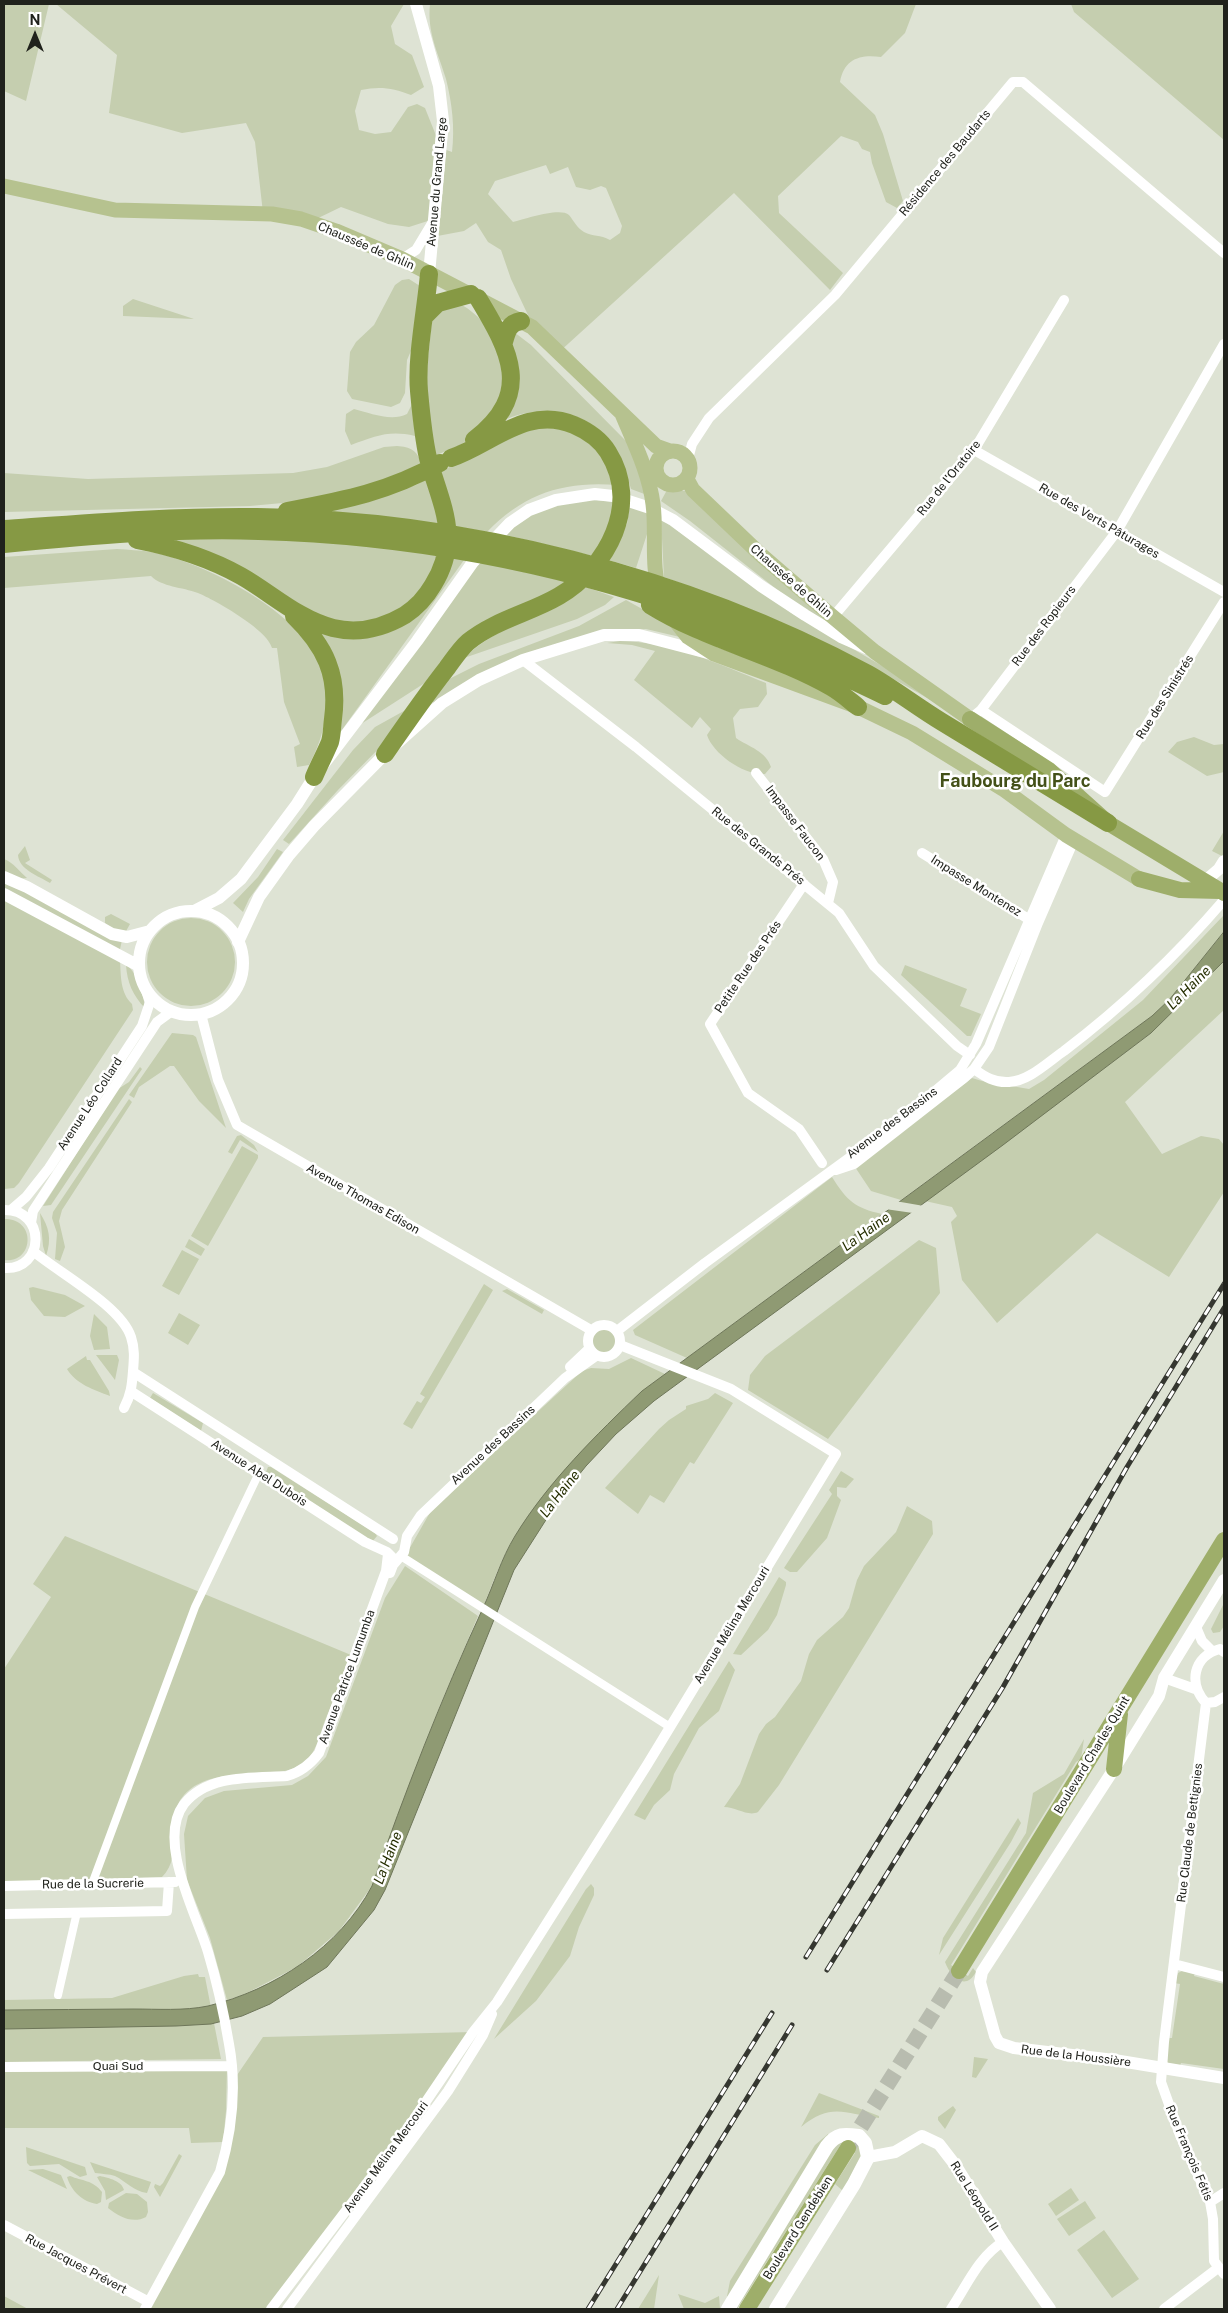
<!DOCTYPE html>
<html>
<head>
<meta charset="utf-8">
<style>
	body { margin:0 }
	#map { position:relative; width:1228px; height:2313px; overflow:hidden; background:#dee3d4; font-family:"Public Sans",sans-serif }
	canvas { display:block }
	.frame { position:absolute; inset:0; border:5px solid #20221c; pointer-events:none }
	.north { position:absolute; left:10px; top:10px; width:50px; height:50px; -webkit-text-stroke:4px #fff; paint-order:stroke; rotate:0deg; font-size:14px; font-weight:700; line-height:20px; text-align:center; color:#20221c }
	.north::after { content:''; display:block; margin:auto; width:18px; height:22px; background:#20221c; clip-path:polygon(50% 0,100% 100%,50% 72%,0 100%) }
</style>
</head>
<body>
<div id="map">
<canvas width="1228" height="2313"></canvas>
<div class="frame"></div>
<div class="north">N</div>
</div>
<script>
const ctx = document.querySelector('canvas').getContext('2d');
ctx.lineJoin = 'round';
function fill(path, color) {
  ctx.fillStyle = color;
  ctx.fill(path, 'evenodd');
}
function strokePath(path, color, width, dash) {
  ctx.strokeStyle = color;
  ctx.lineWidth = width;
  ctx.lineCap = dash ? 'butt' : 'round';
  ctx.setLineDash(dash || []);
  ctx.stroke(path);
}
function label(font, color, halo, rows, align = 'center') {
  ctx.font = font + ' "Public Sans",sans-serif';
  ctx.lineWidth = 5;
  ctx.setLineDash([]);
  ctx.textBaseline = 'middle';
  ctx.strokeStyle = halo;
  ctx.fillStyle = color;
  for (const [text, x, y, turn = 0] of rows) {
    ctx.save();
    ctx.translate(x, y);
    ctx.rotate((+turn || 0) * Math.PI / 180);
    ctx.textAlign = isNaN(turn) ? turn : align;
    if (halo) ctx.strokeText(text, 0, 0);
    ctx.fillText(text, 0, 0);
    ctx.restore();
  }
}
fill(new Path2D(`
	M4,4H49L26,101L4,91Z
	M56,4H404L391,26L395,44L412,55L424,87L411,95C393,88 380,86 361,90L355,111L359,130L375,134L391,132L408,107L417,104L425,108L441,148L452,152C455,127 452,103 446,79C438,52 427,33 430,4H916L905,33L881,57C860,54 844,59 840,82L875,115L883,134L903,201L897,208L886,202L872,163L870,152L862,149L858,142L841,136L778,196L779,213L843,273L830,290L734,193L558,353L535,330L511,279L501,250L488,242L476,223L464,231L432,237L434,219L409,227L388,224L341,207L310,222L263,213L255,142L246,123L182,133L109,113L117,55ZM546,165L550,174L568,167L576,187L590,190L601,186L606,188L622,226L620,233L610,240C600,234 593,237 584,232C577,228 574,221 569,215C560,207 525,219 513,222L488,194L495,181Z
	M1071,4H1224V140L1074,12Z
	M409,279L420,286L416,339L407,360L405,393L400,403L391,407L352,399L347,391L350,352L356,342L374,325L395,285L402,280Z
	M133,299L194,319L123,316V306Z
	M462,305C493,323 511,361 502,397C500,404 476,433 469,439C460,446 445,451 435,456L425,384L432,321L444,306Z
	M514,332L531,345L626,441L637,456L647,495L631,489C619,442 596,412 545,412C530,412 520,413 507,419L515,400L510,338Z
	M412,404L415,436C389,430 376,436 351,445L345,431L346,414L354,409C370,413 391,422 407,414Z
	M552,423L595,443L617,485C564,481 525,493 487,532L454,526L439,473L508,433Z
	M397,446C410,447 418,450 421,464L377,483L304,501L250,506L4,512V473L88,479L293,473L327,467L384,447Z
	M428,478L441,524L323,512L416,485Z
	M667,490L688,491C732,539 778,580 829,621L827,624L780,592L690,521L661,501Z
	M578,499L619,502L597,557L506,535C529,511 547,508 578,499Z
	M630,505L648,512V531L636,568L608,560L627,524Z
	M661,519L793,614L920,688L954,714C863,658 765,614 664,577Z
	M176,538L322,539L441,556L426,586L400,611L358,624L338,622L316,615L176,542Z
	M117,549C128,550 140,550 151,552C204,562 303,613 321,667C333,700 325,735 309,765L297,767L294,747L300,744L284,702L277,648H272C268,630 215,600 198,593C182,587 162,587 151,576L4,588V557Z
	M450,557L464,560L339,734L317,635L321,631L380,632Z
	M479,561L572,583L530,605L431,679L361,724Z
	M586,587L614,597L605,605L577,619L464,658C499,624 548,615 586,587Z
	M626,600L671,625L680,637L646,629L601,631L434,703L431,701L445,681L479,664L579,626Z
	M620,641C672,642 719,664 766,683L767,694L758,707L740,709L733,718L736,738C749,747 766,751 771,767L765,774C745,776 713,754 707,735L711,729L700,717L692,728L634,680L655,651L632,645L607,643Z
	M411,707L395,732L338,790L289,844L283,840L353,750L375,727Z
	M1194,737L1214,745L1224,744V772L1207,776L1168,752L1177,742Z
	M1224,831V857L1212,851Z
	M25,846L30,860L25,863L52,880L50,883C39,876 19,870 18,855Z
	M277,849L283,852L249,899L243,912L233,903L258,877Z
	M4,859C13,862 20,872 27,878L17,879L4,874Z
	M4,880L122,940L119,954L4,891Z
	M4,896L120,961C121,975 120,993 132,1004L133,1010L19,1183L14,1188L4,1189Z
	M111,914L130,924L125,933L118,932L105,923V917Z
	M1223,916L1224,932L1169,1000L1152,1016L901,1200L871,1191L855,1167L972,1078L982,1081L1029,1089L1044,1080L1143,1000Z
	M147 962a44 44 0 1 1 88 0a44 44 0 1 1-88 0Z
	M1224,961V1010L1125,1102L1162,1154L1201,1136L1219,1139L1224,1145V1192L1169,1277L1097,1233L997,1323L962,1280L951,1222L957,1216L952,1207L925,1201L1151,1033Z
	M126,965C137,971 144,996 145,1008C133,996 127,982 126,965Z
	M905,965L967,989L960,1006L981,1014L971,1036H967L901,975Z
	M172,1033L193,1035L196,1037L226,1128L199,1101L174,1066H170L139,1087L134,1098L129,1095Z
	M140,1067L142,1069L51,1205L43,1206L118,1089L129,1082Z
	M129,1099L132,1102L62,1210L59,1221L65,1247L60,1261L55,1259L57,1233L52,1218L53,1212Z
	M241,1135L254,1145L258,1152L240,1140L232,1154L228,1152L237,1136Z
	M242,1146L258,1155V1158L208,1246L191,1236Z
	M832,1177C847,1201 855,1208 882,1214L687,1358L635,1335L633,1330Z
	M40,1213C49,1227 52,1239 46,1256L43,1246Z
	M4,1219C37,1218 34,1264 4,1260Z
	M189,1239L205,1249L201,1256L185,1247Z
	M919,1240L936,1248L940,1293L828,1439L748,1390L750,1375L765,1356Z
	M182,1250L199,1259L179,1295L162,1286Z
	M484,1284L493,1290L412,1429L403,1424L417,1401L421,1403L425,1397L420,1394Z
	M33,1287L65,1295L85,1306L65,1317L44,1316L31,1300L29,1288Z
	M507,1289L544,1310L542,1314L502,1291Z
	M179,1313L200,1325L188,1345L168,1333Z
	M94,1314L107,1327L110,1349L94,1350L90,1336Z
	M590 1341a13 13 0 1 1 26 0a13 13 0 1 1-26 0Z
	M96,1355H117L119,1360L115,1380Z
	M86,1356L87,1360H90L109,1391L110,1396C94,1390 76,1384 67,1369Z
	M631,1358L665,1374C629,1401 600,1433 570,1466C550,1489 529,1512 514,1538C501,1560 492,1584 483,1608L404,1558L432,1509L582,1371L591,1368L609,1369Z
	M153,1393L203,1423L201,1431L150,1398Z
	M715,1393L733,1403L694,1464L690,1462L664,1503L650,1495L638,1514L605,1488L659,1429L669,1420L686,1409V1406L708,1399Z
	M268,1467H271L375,1533L377,1536L372,1542L266,1472Z
	M841,1471L854,1479L846,1488L837,1487V1496L841,1500L827,1538L797,1572H790L784,1568L832,1494L829,1490Z
	M907,1506L932,1521L933,1534L779,1785L758,1812C748,1817 736,1807 724,1807L740,1784L759,1734L766,1724L775,1717L801,1681L809,1654L817,1640L843,1617L849,1608L857,1580L864,1566L896,1532Z
	M65,1536L351,1655C342,1678 333,1701 324,1723C321,1732 318,1743 313,1752C289,1792 219,1757 184,1795C163,1818 185,1855 162,1877L4,1882V1669L51,1597L33,1584Z
	M405,1566L478,1616L439,1708L372,1886L339,1931L297,1967L243,1995L227,2000L210,1938L187,1880L184,1834L188,1816L205,1798L224,1791L292,1785L308,1776L326,1757L385,1598Z
	M779,1577L786,1582V1585L777,1615L768,1630L741,1655L733,1654Z
	M1224,1603V1626L1220,1632L1213,1633L1211,1629Z
	M729,1661L735,1670L719,1711L699,1728L674,1774L670,1790L654,1805L645,1820L634,1815Z
	M1084,1739L1081,1759L1076,1762L951,1965L968,1976L973,1968L976,1972C965,1992 950,1976 945,1962L1026,1833L1033,1793L1064,1774Z
	M1018,1818L1021,1823L1011,1842L939,1955L943,1938Z
	M591,1884L594,1888V1895L579,1927L570,1956L536,2001L494,2039L586,1889Z
	M1182,1971L1195,1973L1194,1976L1224,1984V2069L1181,2063L1180,2066L1168,2063L1165,2059L1167,2038H1172L1180,1984L1174,1983L1178,1973Z
	M198,1974L199,1977H205L221,2059L4,2062V2000L112,1998L184,1976Z
	M473,2032L271,2309H145L220,2172L233,2081L263,2037Z
	M974,2057L988,2059L976,2078L972,2077Z
	M227,2069L226,2111L223,2142L191,2143L189,2128H4V2072Z
	M819,2093L879,2116V2118C844,2114 832,2102 801,2127Z
	M953,2106L956,2110L945,2129L938,2120V2117Z
	M828,2134V2138L729,2298L727,2296L730,2281L815,2145Z
	M836,2139L857,2143L863,2153L843,2191L835,2184L855,2153L841,2144L737,2309H730Z
	M26,2147L85,2167L87,2175L80,2177L59,2164L30,2166L27,2163Z
	M179,2154L182,2156L160,2197L154,2187L155,2184L160,2186L163,2183Z
	M90,2162L151,2182L147,2193C133,2191 127,2182 115,2176C109,2174 102,2174 95,2173Z
	M43,2169L61,2175L67,2189L28,2170Z
	M70,2176C82,2181 93,2180 102,2192L101,2202L97,2204C83,2202 71,2191 67,2177Z
	M100,2176C109,2178 122,2181 124,2190L106,2200L105,2191L97,2177Z
	M1071,2188L1079,2200L1056,2216L1048,2204Z
	M126,2193L137,2194L147,2202L148,2212L146,2217C133,2224 119,2217 108,2208L109,2203Z
	M1085,2201L1096,2218L1069,2236L1057,2219Z
	M1104,2230L1139,2279L1112,2298L1077,2250Z
	M659,2275L654,2309H638Z
	M678,2294L705,2303L719,2296L720,2309H684Z
	M4,2296L28,2309H4Z`), '#c5ceaf');
const water = new Path2D(`
	M1224,932V961L1151,1033L1003,1145L654,1401L616,1434L586,1466L558,1501L514,1570L385,1890L374,1910L327,1967L270,2004L242,2016L211,2024L176,2026L4,2029V2010C47,2010 90,2009 133,2009C157,2009 184,2011 208,2006C274,1990 340,1947 372,1886C405,1792 441,1699 483,1608C494,1584 501,1559 515,1536C548,1482 596,1435 642,1391L1152,1016L1169,1000Z`);
fill(water, '#8f9a73');
strokePath(water, '#6e7659', 1);
fill(new Path2D(`
	M895,1201L924,1206L913,1213L885,1209Z`), '#dee3d4');
strokePath(new Path2D(`
	M848,2147L959,1971`), '#b8bcaf', 16, [16, 8]);
strokePath(new Path2D(`
	M404,1558L670,1727
	M92,1884L195,1607L259,1473
	M58,1995L77,1912`), '#fff', 8);
strokePath(new Path2D(`
	M402,259L416,250L434,220
	M974,450L1224,592
	M688,459L692,444L709,418L835,295L1013,82H1023L1224,253
	M833,617L974,450L1064,300
	M523,660L636,747L839,913L874,966L957,1046L970,1055
	M981,710L1105,792L1224,602
	M970,719L981,710L1117,531L1224,344
	M756,773L823,859L833,882L828,903
	M922,853L1030,920
	M804,884L710,1024L748,1093L799,1129L822,1163
	M201,1014L218,1080L237,1125L591,1330
	M974,1069C985,1077 995,1083 1009,1082C1029,1081 1048,1062 1064,1051C1123,1006 1176,956 1224,900
	M836,1170L854,1164L964,1078L974,1069L989,1047L1038,923L1074,840
	M4,1210C47,1209 45,1271 4,1268
	M11,1210L26,1197L49,1168L142,1026L150,1002L145,988
	M31,1223L33,1211L157,1022L172,1011
	M33,1251C59,1273 121,1306 131,1337C135,1349 134,1359 133,1371C132,1385 131,1395 124,1408
	M588 1341a16 16 0 1 1 32 0a16 16 0 1 1-32 0Z
	M617,1331L705,1263L897,1123L960,1070L976,1044L1066,835
	M570,1367L589,1349
	M133,1372L393,1539
	M132,1392L365,1542L387,1552L392,1557
	M390,1573L393,1565L404,1552L407,1536L421,1515L565,1378L596,1356
	M1196,1627L1202,1641L1212,1651
	M1224,1652L1220,1649C1193,1656 1188,1684 1206,1703L1215,1702L1224,1697
	M1164,1678L1195,1689
	M1206,1703L1164,2042L1161,2082L1180,2135L1210,2202L1213,2219L1214,2261L1224,2274
	M4,1886L175,1882
	M4,1914L167,1911L169,1882
	M1174,1964L1224,1977
	M4,2067L232,2066
	M1210,2202L1224,2193
	M4,2225L149,2302
	M145,2309L220,2172C232,2131 237,2087 229,2044C224,2014 217,1982 208,1952C197,1915 156,1841 184,1804C208,1774 252,1778 287,1776C301,1772 310,1765 319,1753L386,1571L388,1554
	M271,2309L402,2137L473,2032L497,2002L647,1765L836,1454L731,1389L620,1345
	M287,2309L448,2091L483,2035L492,2014
	M951,2309C966,2287 979,2256 1003,2242
	M1164,2309L1218,2268`), '#fff', 10);
strokePath(new Path2D(`
	M416,4L439,86L443,121L429,274
	M4,877L27,887L112,934L127,937L150,931
	M1205,881L1219,869L1224,861
	M4,894L139,966
	M194,911L219,898L241,879L297,804L314,777L417,641L473,562L510,523L529,510L556,500L595,494L613,496L650,508L673,520L761,586L805,615L841,637L866,648
	M139 963a52 52 0 1 1 104 0a52 52 0 1 1-104 0Z
	M238,942L259,897L289,855L314,826L385,754L442,703L479,680L523,660L604,635H639L712,654
	M1224,1580L1164,1678L1159,1696L1114,1769L982,1972L980,1982L995,2036L999,2043L1014,2048L1114,2060L1224,2078
	M868,2157L895,2152L922,2136L939,2144L956,2166L1003,2242L1050,2309`), '#fff', 12);
strokePath(new Path2D(`
	M728,2309L827,2146C837,2133 844,2134 859,2136L865,2143L868,2157L854,2184L776,2309`), '#fff', 14);
strokePath(new Path2D(`
	M4,186L115,210L272,214L301,219L336,231L402,259L532,327L656,446L670,451
	M622,414C634,443 649,472 653,504C657,534 650,567 661,596
	M656 468a17 17 0 1 1 34 0a17 17 0 1 1-34 0Z
	M687,479L693,490L760,554L833,617L875,652L970,719
	M673,618L688,637L714,654L858,707L912,733L1003,789L1066,835L1139,879`), '#b6c28f', 15);
strokePath(new Path2D(`
	M970,719L1049,770L1108,823L1224,893
	M1139,879L1180,890L1220,891
	M1114,1769L1120,1714
	M959,1971L1224,1540
	M747,2309L848,2148`), '#9eae6a', 16);
strokePath(new Path2D(`
	M425,316L438,303L471,294
	M504,342C507,331 509,323 521,321
	M474,440C534,394 510,351 478,298
	M287,511C345,500 388,492 440,463
	M4,529C88,523 172,516 257,517C462,519 687,576 868,674C893,688 917,707 942,722C997,756 1053,789 1108,823
	M137,540C173,547 209,558 241,576C271,593 298,619 333,628C358,634 383,628 405,615C417,607 426,597 433,585C462,538 441,505 428,458C423,436 421,413 419,391C416,357 426,309 429,274
	M4,544C88,536 174,528 259,531C408,535 552,562 693,611C759,634 821,666 885,696
	M650,605C706,640 773,654 831,687C840,692 849,700 858,707
	M294,616C325,646 339,675 333,719C332,726 332,735 330,742C325,754 319,765 314,777
	M385,754C405,725 425,696 447,668C453,660 460,649 468,642C495,620 530,613 559,596C608,567 641,504 608,452C600,439 588,431 574,425C527,405 492,444 451,458`), '#869944', 18);
const rail = new Path2D(`
	M806,1957L1224,1284
	M827,1970L1003,1687L1127,1467L1224,1308
	M588,2309L772,2013
	M617,2309L792,2025`);
strokePath(rail, '#353730', 5);
strokePath(rail, '#fff', 3, [9]);
label('12px', '#20221c', '#fff', [
	["Résidence des Baudarts",945,163,-50],
	["Avenue du Grand Large",437,182,-85],
	["Chaussée de Ghlin",366,246,23],
	["Rue de l'Oratoire",949,478,-51],
	["Rue des Verts Pâturages",1099,521,30],
	["Chaussée de Ghlin",791,581,41],
	["Rue des Ropieurs",1044,626,-53],
	["Rue des Sinistrés",1165,697,-58],
	["Impasse Faucon",795,823,53],
	["Rue des Grands Prés",758,846,39],
	["Impasse Montenez",976,886,32],
	["Petite Rue des Prés",748,967,-56],
	["Avenue Léo Collard",90,1104,-57],
	["Avenue des Bassins",892,1123,-37],
	["Avenue Thomas Edison",363,1199,30],
	["Avenue des Bassins",493,1445,-43],
	["Avenue Abel Dubois",259,1473,33],
	["Avenue Mélina Mercouri",732,1625,-59],
	["Avenue Patrice Lumumba",347,1677,-70],
	["Boulevard Charles Quint",1092,1755,-59],
	["Rue Claude de Bettignies",1190,1833,-83],
	["Rue de la Sucrerie",93,1884,-1],
	["Rue de la Houssière",1076,2056,7],
	["Quai Sud",118,2066],
	["Rue François Fétis",1189,2153,67],
	["Avenue Mélina Mercouri",386,2157,-54],
	["Rue Léopold II",974,2196,58],
	["Boulevard Gendebien",798,2228,-58],
	["Rue Jacques Prévert",76,2264,28]
]);
label('italic 14px', '#252e00', '#fff', [
	["La Haine",1189,988,-45],
	["La Haine",866,1232,-36],
	["La Haine",560,1494,-52],
	["La Haine",388,1858,-69]
]);
label('bold 18px', '#435018', '#fff', [
	["Faubourg du Parc",1015,781]
]);
</script>
</body>
</html>
